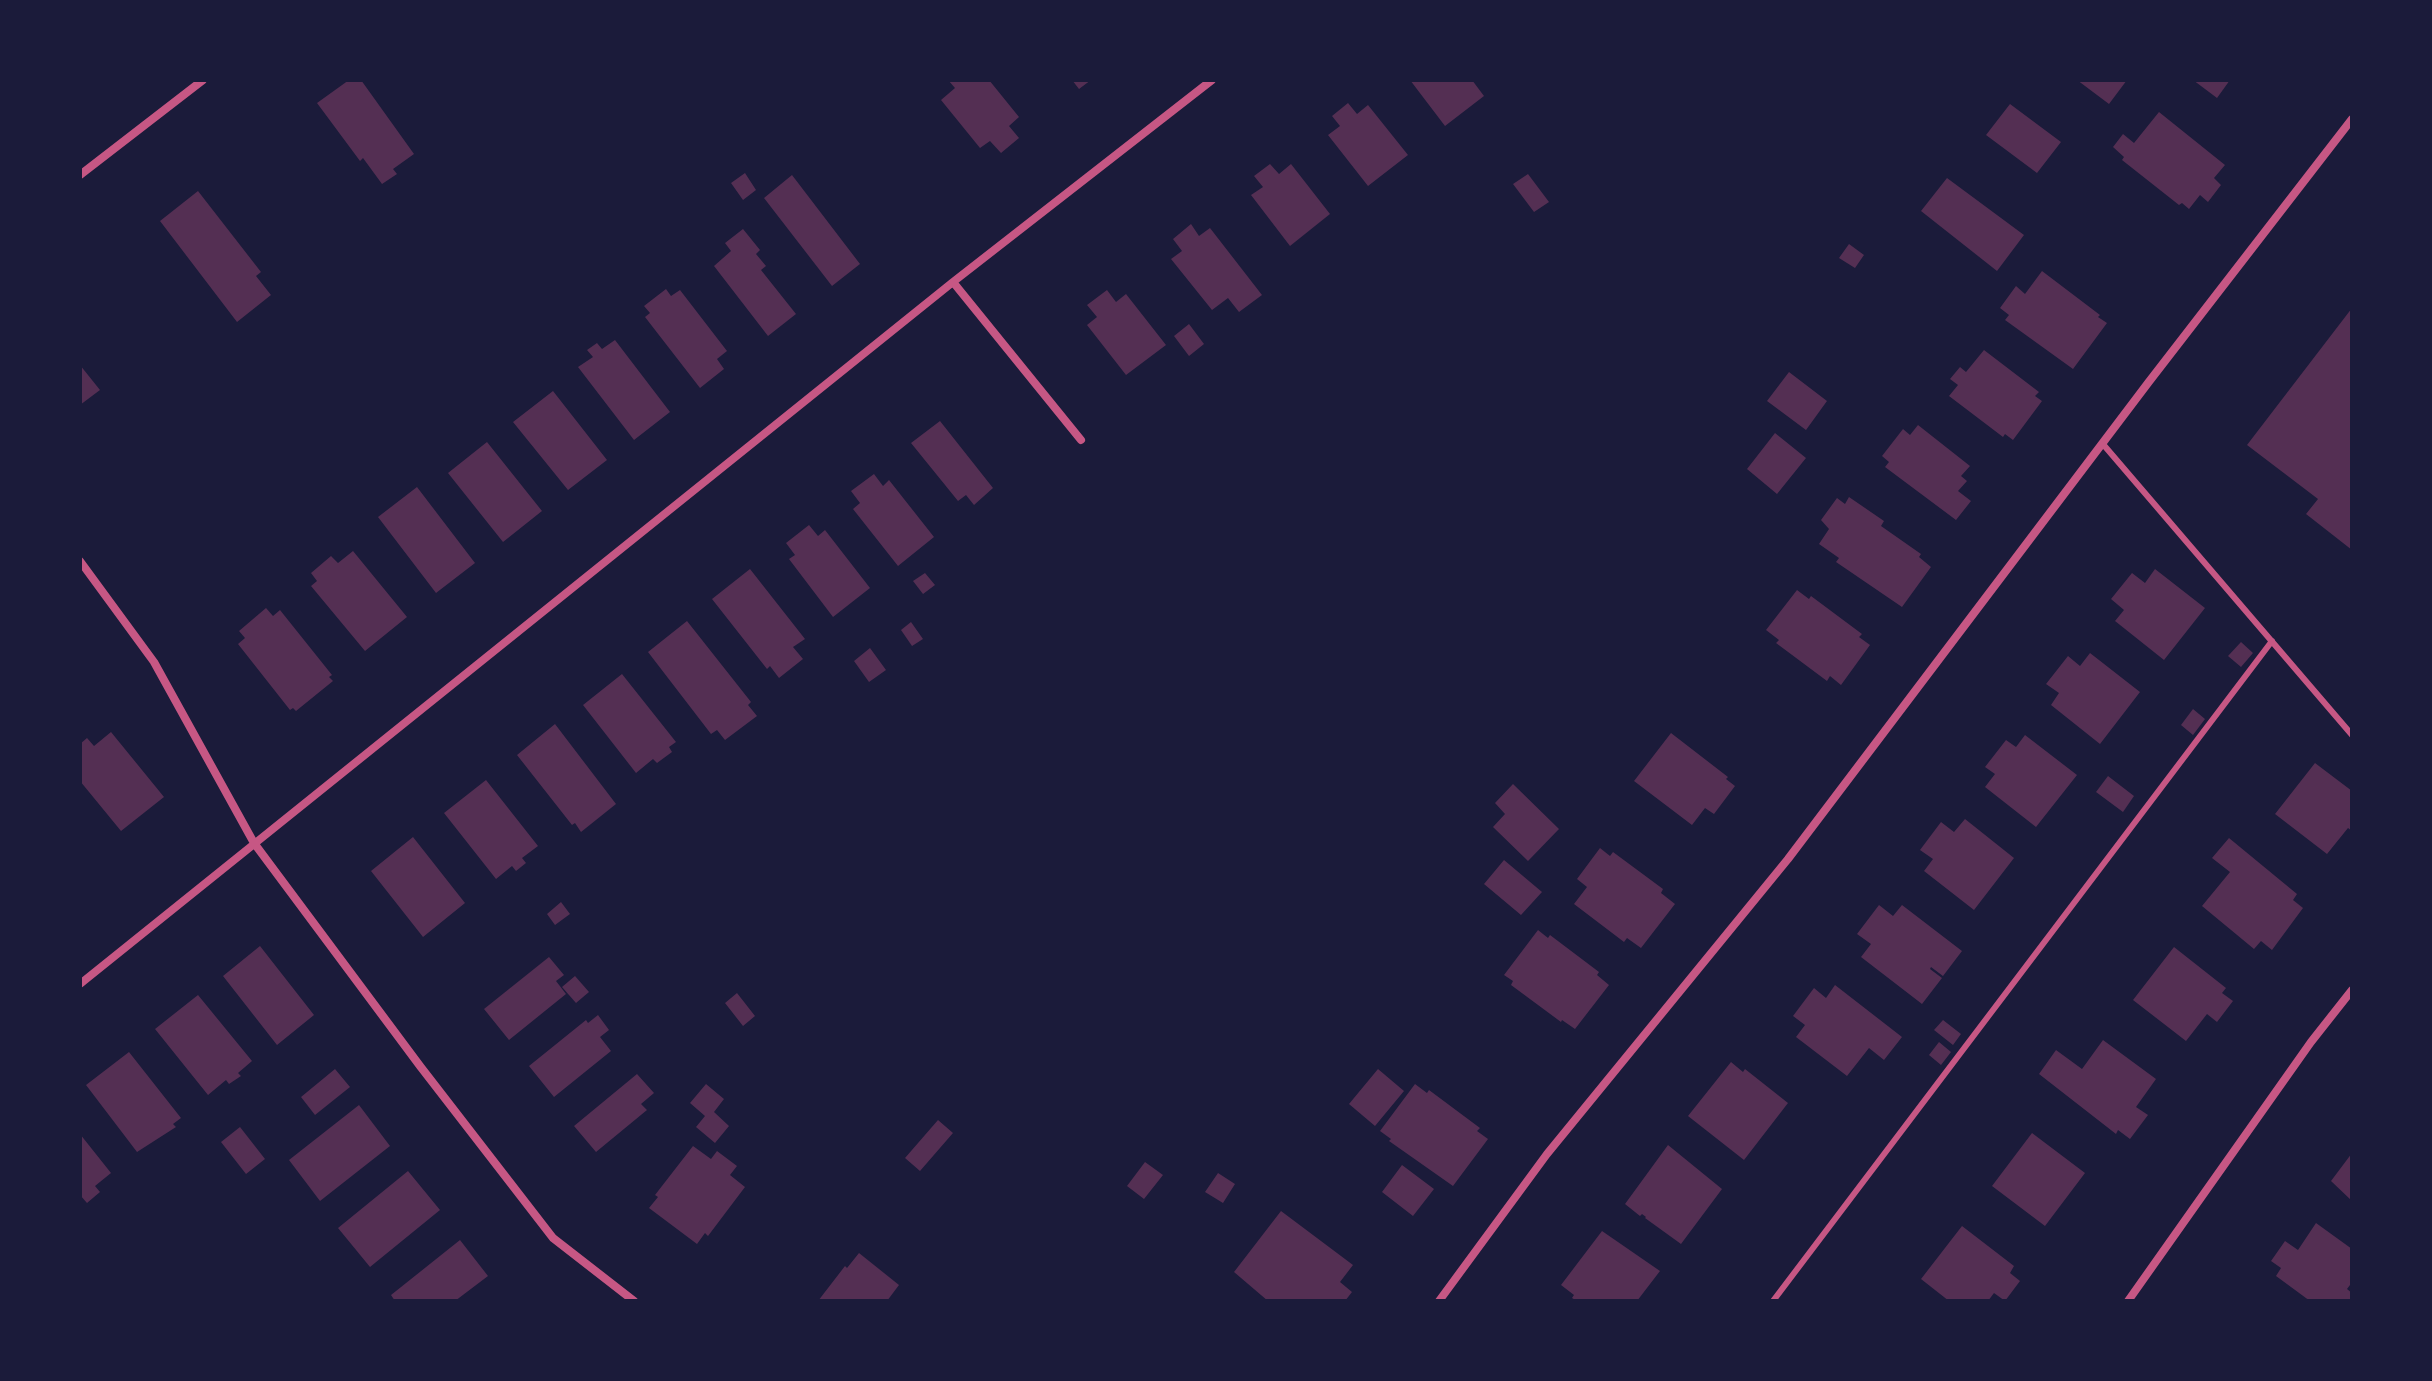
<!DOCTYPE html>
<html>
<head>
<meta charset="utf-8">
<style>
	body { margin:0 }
	#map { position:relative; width:2432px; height:1381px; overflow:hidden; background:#1b1b3a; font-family:"Zilla Slab",serif }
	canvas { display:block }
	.frame { position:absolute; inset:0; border:82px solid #1b1b3a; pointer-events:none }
</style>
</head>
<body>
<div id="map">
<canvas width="2432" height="1381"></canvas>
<div class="frame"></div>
</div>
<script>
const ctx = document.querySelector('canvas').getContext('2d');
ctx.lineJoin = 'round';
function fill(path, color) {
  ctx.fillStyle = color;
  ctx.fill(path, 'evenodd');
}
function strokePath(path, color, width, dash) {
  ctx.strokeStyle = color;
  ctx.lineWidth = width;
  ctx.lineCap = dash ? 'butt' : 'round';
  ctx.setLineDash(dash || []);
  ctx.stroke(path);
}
fill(new Path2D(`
	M349,80H361L414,154L393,169L397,174L382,184L363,158L360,161L317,103Z
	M948,80H989L1019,117L1009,126L1019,138L1001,153L990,141L980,148L941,100L955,88Z
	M1072,80H1091L1079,89Z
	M1410,80H1472L1484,96L1445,126Z
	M2077,80H2127L2109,104Z
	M2193,80H2230L2217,98Z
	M1348,103L1357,114L1368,105L1408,155L1368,186L1328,135L1340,126L1332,116Z
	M2010,104L2061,142L2037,173L1986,135Z
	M2159,112L2225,165L2214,178L2221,185L2208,202L2200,195L2189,209L2182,203L2179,205L2122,160L2124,157L2113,147L2123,134L2134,143Z
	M1270,164L1279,174L1291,164L1330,214L1290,246L1251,195L1263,187L1254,176Z
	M745,173L756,190L743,200L731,183Z
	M1528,174L1549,202L1534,212L1513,184Z
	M792,175L860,264L832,286L764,198Z
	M1947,178L2024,235L1997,271L1921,211Z
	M198,191L261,272L256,276L271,295L237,322L160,221Z
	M1191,224L1199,236L1210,228L1262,295L1239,312L1228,298L1212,310L1171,259L1182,251L1173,239Z
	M743,229L760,250L756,254L766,266L761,270L796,314L768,336L714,266L731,251L725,243Z
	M1849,244L1864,255L1855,268L1839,258Z
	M2042,271L2100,315L2098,317L2107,323L2073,369L2005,320L2009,315L2000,308L2016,286L2025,294Z
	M666,289L671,296L680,290L727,351L717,359L724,369L700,388L645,317L650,313L644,306Z
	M1107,290L1116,302L1126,294L1166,345L1126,375L1087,325L1097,317L1087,305Z
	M2352,308V550L2306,514L2318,499L2247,445Z
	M1189,324L1204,344L1189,356L1174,336Z
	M615,340L670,412L634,440L578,367L593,357L587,350L597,343L602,349Z
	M1984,350L2039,392L2035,396L2042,401L2013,440L2005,434L2003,437L1949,396L1958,385L1950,379L1960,367L1966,372Z
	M80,365L100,390L80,405Z
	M1789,372L1827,401L1806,430L1767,401Z
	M553,391L607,460L568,490L513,422Z
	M940,421L993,488L974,505L966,495L958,501L911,443Z
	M1918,425L1970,466L1961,476L1967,481L1958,491L1971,501L1956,520L1885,467L1889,462L1882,456L1903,429L1910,435Z
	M1775,433L1806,458L1777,494L1747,469Z
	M487,442L542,511L503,542L448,473Z
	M874,474L883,486L889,480L934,537L898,566L853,509L860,503L851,491Z
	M417,487L475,563L436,593L378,517Z
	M1849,497L1884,521L1881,526L1921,554L1919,557L1931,567L1902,607L1836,562L1839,558L1819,544L1829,529L1821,520L1837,498L1845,504Z
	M809,525L818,536L825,530L870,588L833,617L789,559L795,555L786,543Z
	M353,551L407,617L365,651L311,586L317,581L311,573L331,556L338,563Z
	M750,569L805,639L793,647L803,659L779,678L770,666L767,669L712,599Z
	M2155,569L2205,608L2164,660L2115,621L2124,610L2111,599L2132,573L2145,583Z
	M925,573L935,585L923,594L913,581Z
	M1797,590L1809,599L1811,596L1862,634L1859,637L1870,645L1841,685L1830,676L1827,681L1776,643L1779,640L1766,630Z
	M266,608L273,616L280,610L332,675L329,677L333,681L296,711L293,708L290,710L238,644L245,638L239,631Z
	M687,621L751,702L748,705L757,716L725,740L717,730L711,734L648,652Z
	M911,622L923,639L912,646L901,630Z
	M2241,642L2253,653L2241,667L2228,656Z
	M870,648L886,670L869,682L854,661Z
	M2090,653L2140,692L2100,744L2051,705L2059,693L2046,684L2068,656L2080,666Z
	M622,674L676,742L669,747L672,752L657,763L653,759L636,773L583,705Z
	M2193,709L2205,719L2193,735L2181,725Z
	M555,724L616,804L581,832L575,823L572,825L517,755Z
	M111,732L164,797L121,831L80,781V744L87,738L94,746Z
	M1671,733L1728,777L1726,779L1735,786L1714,814L1705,808L1692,825L1634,781Z
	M2025,735L2077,775L2036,827L1985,787L1995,774L1985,767L2006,740L2016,747Z
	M2315,763L2352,791V831L2348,828L2327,854L2275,814Z
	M2108,776L2134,796L2123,812L2096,792Z
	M486,780L538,846L522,858L526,863L516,871L512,866L496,879L444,813Z
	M1513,784L1559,829L1528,861L1493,827L1505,814L1495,803Z
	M1965,819L2014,858L1974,910L1924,871L1933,859L1920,850L1941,822L1954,832Z
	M413,837L465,903L423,937L371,871Z
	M2229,838L2297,894L2293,900L2303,908L2272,950L2261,941L2254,949L2202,906L2230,872L2212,858Z
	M1600,848L1610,856L1613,852L1663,889L1661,893L1675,904L1641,948L1627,938L1624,942L1574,904L1587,887L1577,879Z
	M1504,860L1542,892L1521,915L1484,884Z
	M561,902L570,914L555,925L547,914Z
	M1879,905L1893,916L1902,905L1962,951L1943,976L1931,967L1930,969L1942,978L1922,1004L1861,957L1871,944L1857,934Z
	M1538,930L1548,938L1550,935L1599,972L1597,975L1609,985L1575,1029L1562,1020L1561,1022L1511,985L1513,981L1504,975Z
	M260,946L314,1015L277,1045L223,976Z
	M2174,947L2226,988L2222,993L2233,1001L2217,1022L2207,1014L2186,1041L2133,1000Z
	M549,957L564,975L556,981L566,994L509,1040L484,1009Z
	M575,976L589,992L576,1003L562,987Z
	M1835,985L1902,1037L1884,1060L1869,1048L1847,1076L1796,1037L1805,1025L1793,1016L1814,988L1826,998Z
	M737,993L755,1016L743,1026L725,1003Z
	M198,995L252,1061L238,1073L241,1076L229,1084L226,1080L208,1095L155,1029Z
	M598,1015L609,1030L600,1037L611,1051L554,1097L529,1066L586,1020L588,1023Z
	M1943,1020L1961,1034L1953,1045L1934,1030Z
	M2103,1040L2156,1079L2136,1107L2148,1115L2130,1139L2118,1130L2116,1134L2039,1074L2056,1050L2082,1069Z
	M1939,1042L1951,1052L1941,1065L1929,1055Z
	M129,1052L181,1118L173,1124L176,1127L137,1152L86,1085Z
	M1731,1062L1743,1072L1745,1069L1788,1103L1744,1160L1688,1116Z
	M335,1069L350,1087L315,1115L301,1097Z
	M1378,1069L1404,1091L1375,1126L1349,1104Z
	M637,1074L654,1093L641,1104L647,1110L596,1152L574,1126Z
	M706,1084L724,1099L714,1112L729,1126L715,1143L696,1127L705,1116L690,1103Z
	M1415,1084L1427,1093L1429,1090L1480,1128L1477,1131L1488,1139L1453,1186L1389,1141L1391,1139L1380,1131Z
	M359,1105L390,1146L320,1201L289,1160Z
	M938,1120L953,1133L920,1171L905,1158Z
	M240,1127L265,1159L246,1174L221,1142Z
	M2032,1133L2085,1173L2045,1226L1992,1186Z
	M80,1134L111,1173L95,1186L100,1192L87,1203L80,1195Z
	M1668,1145L1722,1189L1681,1244L1645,1218L1646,1217L1642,1214L1640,1216L1625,1204Z
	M693,1146L711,1159L717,1151L737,1166L730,1175L745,1187L708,1236L705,1233L697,1244L649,1208L658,1197L655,1195Z
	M2352,1153V1201L2331,1181Z
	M1145,1162L1163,1175L1144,1199L1127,1186Z
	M1402,1165L1434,1189L1413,1216L1382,1192Z
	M408,1171L440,1210L370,1267L338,1228Z
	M1218,1173L1235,1184L1223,1203L1205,1192Z
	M1281,1211L1353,1265L1340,1282L1352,1292L1345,1301H1268L1234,1272Z
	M2316,1223L2352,1249V1287L2350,1285L2347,1289L2352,1293V1301H2310L2276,1276L2281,1268L2271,1261L2285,1241L2298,1250Z
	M1962,1226L2014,1266L2010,1273L2020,1281L2005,1301L1994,1293L1988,1301H1949L1921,1279Z
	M1602,1231L1660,1271L1637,1301H1577L1572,1298L1574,1295L1561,1285Z
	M460,1240L488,1276L455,1301H395L391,1295Z
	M859,1253L899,1285L887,1301H818L845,1266L847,1268Z`), '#542f53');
strokePath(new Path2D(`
	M2102,443L2352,735
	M1773,1301L2272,641`), '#c65784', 6);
strokePath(new Path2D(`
	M80,175L203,80
	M953,282L1081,440
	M80,561L154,662L254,843L420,1066L553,1238L634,1301
	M80,984L953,282L1212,80
	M1439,1301L1547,1154L1788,859L2148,383L2352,119
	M2128,1301L2311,1042L2352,990`), '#c65784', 8);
</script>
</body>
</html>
